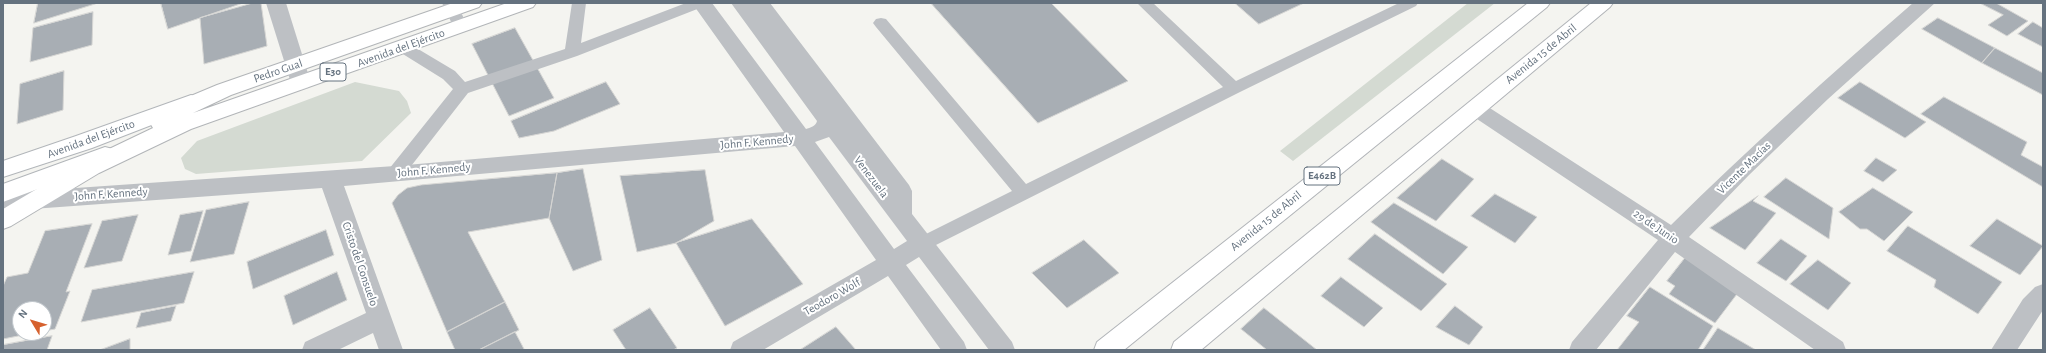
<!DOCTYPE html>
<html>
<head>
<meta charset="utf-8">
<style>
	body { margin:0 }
	#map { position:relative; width:2046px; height:353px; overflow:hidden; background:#f4f4f0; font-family:"Alegreya Sans",sans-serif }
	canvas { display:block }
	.frame { position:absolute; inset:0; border:4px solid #65727f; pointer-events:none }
	.north { position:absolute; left:12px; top:301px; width:40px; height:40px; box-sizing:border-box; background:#fff; border:1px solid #c1c7cc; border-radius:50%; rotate:308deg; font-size:11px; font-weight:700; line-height:16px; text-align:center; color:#65727f }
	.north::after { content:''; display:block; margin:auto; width:14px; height:18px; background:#d6612e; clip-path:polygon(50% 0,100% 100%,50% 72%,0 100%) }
</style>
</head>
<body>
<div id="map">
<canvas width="2046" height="353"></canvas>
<div class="frame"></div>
<div class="north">N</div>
</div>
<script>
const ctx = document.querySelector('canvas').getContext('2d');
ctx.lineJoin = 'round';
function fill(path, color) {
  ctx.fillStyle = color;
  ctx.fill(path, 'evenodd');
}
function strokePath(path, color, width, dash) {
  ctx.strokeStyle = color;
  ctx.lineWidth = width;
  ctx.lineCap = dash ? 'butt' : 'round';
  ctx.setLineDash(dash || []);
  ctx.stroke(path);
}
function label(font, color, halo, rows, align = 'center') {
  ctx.font = font + ' "Alegreya Sans",sans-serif';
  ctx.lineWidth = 4;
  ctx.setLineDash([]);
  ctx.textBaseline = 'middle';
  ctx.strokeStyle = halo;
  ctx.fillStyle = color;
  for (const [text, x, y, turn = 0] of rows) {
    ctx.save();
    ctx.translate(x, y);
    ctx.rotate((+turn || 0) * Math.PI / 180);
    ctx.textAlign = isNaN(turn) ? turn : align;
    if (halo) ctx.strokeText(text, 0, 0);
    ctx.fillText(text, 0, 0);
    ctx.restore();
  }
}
fill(new Path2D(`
	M1468,3H1495L1293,161L1280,151Z
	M355,82L399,91L407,101L411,113L362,161L196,174L185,169L181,158L197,141Z`), '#d4dad2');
const building = new Path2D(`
	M38,3H98L34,23Z
	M161,3H243L168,29Z
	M253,3H261L267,46L204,64L200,18Z
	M931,3H1051L1128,81L1038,123Z
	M1235,3H1304L1259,24Z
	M1980,3H1996L2028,21L2007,36L1988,25L2003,15Z
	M93,12L92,45L30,62L33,28Z
	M1938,18L1995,48L1982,63L1922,29Z
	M2033,22L2043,28V47L2018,34Z
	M515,28L554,98L509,116L472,44Z
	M1995,48L2043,73V95L1982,63Z
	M64,71L63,110L17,124L20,84Z
	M606,82L620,104L554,131L519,138L511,121Z
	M1860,82L1926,122L1905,138L1838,98Z
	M1944,97L2027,142L2021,155L2043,167V187L1921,114Z
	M1876,158L1897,170L1883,182L1864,171Z
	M1442,159L1474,179L1436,221L1397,198Z
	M583,169L602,260L573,271L549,218L557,173Z
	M705,170L714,221L676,243L637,252L620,176Z
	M557,173L549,218L468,232L505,302L447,332L392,203L398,195L407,188L421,185Z
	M1786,178L1833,208L1829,239L1764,197Z
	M1873,188L1913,212L1884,241L1867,229H1860L1839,212Z
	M1495,194L1537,217L1515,243L1471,216Z
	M1758,196L1753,201L1776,213L1745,250L1710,228Z
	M249,202L234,254L190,262L206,210Z
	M1394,203L1468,247L1443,274L1371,222Z
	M203,211L191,251L168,255L180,215Z
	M138,215L122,261L84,268L102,221Z
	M752,219L803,284L725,326L676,243Z
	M1997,219L2043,246L2020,275L1970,246Z
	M92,224L66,292L70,291L55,329L44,331V309H20V333H33L3,339V286L7,277L28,273L45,231Z
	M1908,226L2002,282L1978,314L1934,287L1936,280L1887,251Z
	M326,230L334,255L253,289L247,262Z
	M1375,234L1447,284L1421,311L1348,259Z
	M1781,239L1807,256L1786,281L1757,263Z
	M1084,240L1119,273L1067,308L1032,273Z
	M1685,258L1740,290L1715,323L1669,294L1675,286L1667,281Z
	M1818,260L1851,283L1828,310L1790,284Z
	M194,272L184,303L81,322L92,290Z
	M337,272L347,300L293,325L284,296Z
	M1341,277L1383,308L1364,327L1321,296Z
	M1650,287L1713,326L1698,350H1617L1639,322L1627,316Z
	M505,302L519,330L479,350H455L447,332Z
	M176,306L171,321L136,328L141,313Z
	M1455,306L1483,327L1469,345L1436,327Z
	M650,308L677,348L673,350H626L613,330Z
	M1264,308L1317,350H1267L1241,329Z
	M836,327L856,350H800Z
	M1718,328L1756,350H1703Z
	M515,332L524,349L522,350H479Z
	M52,336L47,350H3V345Z
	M130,339V350H100Z`);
fill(building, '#a8aeb4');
strokePath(building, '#d5d5d3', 1);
const secondary = new Path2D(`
	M191,95L198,97L201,102L198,107L92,148L3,177V161L76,136Z
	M105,147L113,149L116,155L113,161L3,202V184Z`);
const primary = new Path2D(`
	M1528,3H1550L1547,7L1124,350H1094L1097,342Z
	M1591,3H1613L1610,7L1201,350H1171L1174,342Z`);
const trunk = new Path2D(`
	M453,3H482L479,7L231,95L193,113L507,3H536L533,7L191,129L99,173L11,226L3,229V209L84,161L153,128L150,123L154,118L186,98L217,85Z`);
strokePath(secondary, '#b2b6ba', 2);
strokePath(primary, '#b1b4b8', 2);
strokePath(trunk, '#b2b5b8', 2);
fill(new Path2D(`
	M442,3H456L468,26L465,30L460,31L455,30Z
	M572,3H586L581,43L686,3H707L705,6L577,56L468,93L401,179L395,180L389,179L387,174L389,169L453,89L443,79L398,51L395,47L398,43L403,42L408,43L455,71L465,82L565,49Z
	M1137,3H1153L1236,81L1399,3H1418L1416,6L1240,92L928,249L922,251L916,249L913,244L916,239L1012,191L876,27L873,23L876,19L881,18L886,19L1026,184L1223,87Z`), '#bdc0c4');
fill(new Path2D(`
	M266,3H286L311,83L308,88L301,90L294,88L291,83Z
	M692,3H712L806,129C810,128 816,126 817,121L731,3H770L909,185L912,191V214L1012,342L1015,350H989L919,257L906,265L964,342L967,350H941L888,276L763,350H730L733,342L876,260L795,146L344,186L403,350H379L373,333L338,350H302L305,342L366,313L322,188L32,209L3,207V189L32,191L395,166L784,132ZM829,137L907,241L894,249L815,142Z
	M1913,3H1935L1828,99L1749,175L1689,237L1843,342L1846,350H1815L1675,252L1596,350H1569L1572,342L1658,240L1468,113L1465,108L1468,103L1475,101L1482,103L1671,225C1749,148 1830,75 1913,3Z
	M2043,284V310L2017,350H1991L2023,299L2035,287Z`), '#bdc0c4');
fill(secondary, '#fff');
fill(primary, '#fff');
fill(trunk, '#fff');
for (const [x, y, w] of [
	[333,72,26],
	[1322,176,36]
]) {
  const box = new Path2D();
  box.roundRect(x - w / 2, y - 9, w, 18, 3);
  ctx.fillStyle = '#fff';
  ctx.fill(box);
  strokePath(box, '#65727f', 1);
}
label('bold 11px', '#65727f', null, [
	["E30",333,72],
	["E462B",1322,176]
]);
label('12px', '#65727f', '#fff', [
	["Avenida del Ejército",401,48,-20],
	["Avenida 15 de Abril",1541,54,-39],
	["Pedro Gual",278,71,-19],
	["Avenida del Ejército",91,139,-20],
	["John F. Kennedy",757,142,-5],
	["Vicente Macías",1744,168,-44],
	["John F. Kennedy",434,170,-5],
	["Venezuela",871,177,53],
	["John F. Kennedy",111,194,-4],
	["Avenida 15 de Abril",1266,221,-39],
	["29 de Junio",1656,227,34],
	["Cristo del Consuelo",360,264,71],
	["Teodoro Wolf",832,297,-30]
]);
</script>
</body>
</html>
